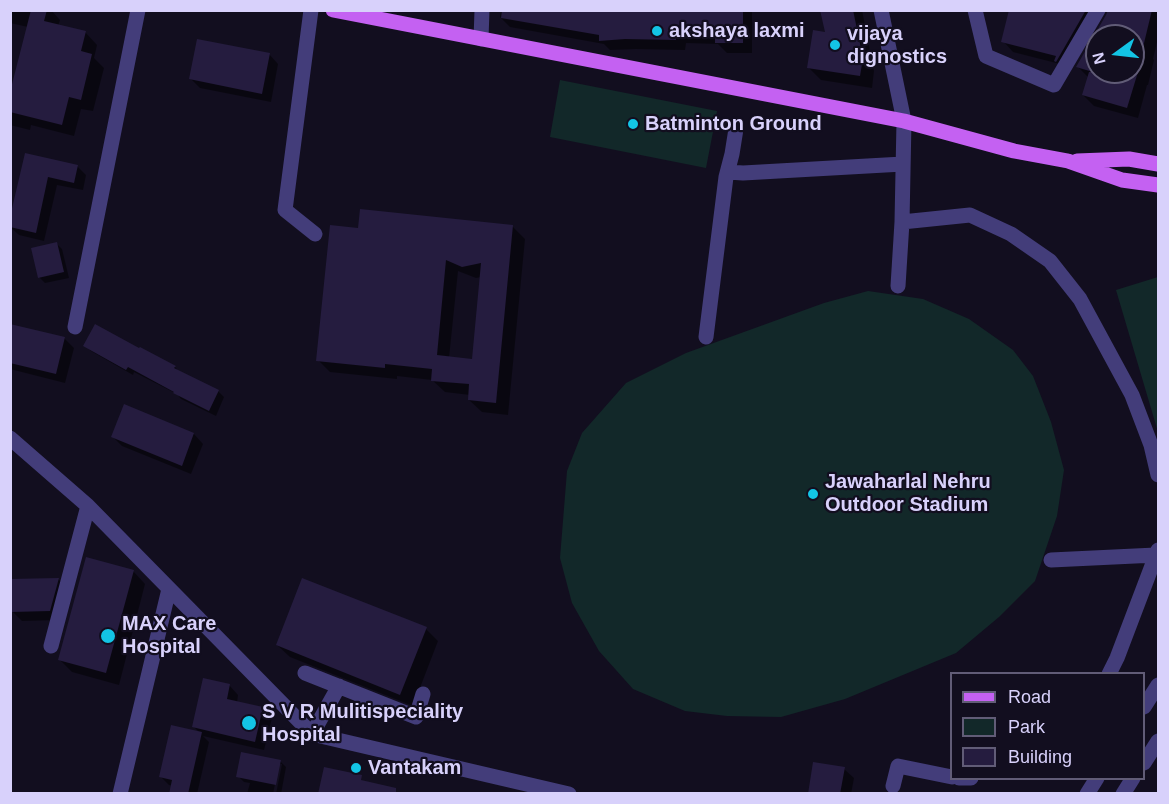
<!DOCTYPE html>
<html>
<head>
<meta charset="utf-8">
<style>
	body { margin:0 }
	#map { position:relative; width:1169px; height:804px; overflow:hidden; background:#120e1f; font-family:Helvetica,sans-serif }
	canvas { display:block }
	.frame { position:absolute; inset:0; border:12px solid #d8d1fb; pointer-events:none }
	.legend { position:absolute; left:950px; top:672px; width:195px; height:108px; box-sizing:border-box; background:#120e1f; border:2px solid #615c77; margin:0; padding:8px 10px; list-style:none; font-size:18px; color:#d8d1fb }
	.legend li { display:flex; align-items:center; gap:12px; height:30px }
	.legend b { width:30px; border:2px solid #615c77 }
	.north { position:absolute; left:1085px; top:24px; width:60px; height:60px; box-sizing:border-box; background:#120e1f; border:2px solid #615c77; border-radius:50%; rotate:255deg; font-size:16px; font-weight:700; line-height:24px; text-align:center; color:#d8d1fb }
	.north::after { content:''; display:block; margin:auto; width:21px; height:27px; background:#13c4e5; clip-path:polygon(50% 0,100% 100%,50% 72%,0 100%) }
</style>
</head>
<body>
<div id="map">
<canvas width="1169" height="804"></canvas>
<div class="frame"></div>
<ul class="legend">
<li><b style="height:8px;background:#c461f2"></b>Road</li>
<li><b style="height:16px;background:#122829"></b>Park</li>
<li><b style="height:16px;background:#251c3f"></b>Building</li>
</ul>
<div class="north">N</div>
</div>
<script>
const ctx = document.querySelector('canvas').getContext('2d');
ctx.lineJoin = 'round';
function fill(path, color) {
  ctx.fillStyle = color;
  ctx.fill(path, 'evenodd');
}
function strokePath(path, color, width, dash) {
  ctx.strokeStyle = color;
  ctx.lineWidth = width;
  ctx.lineCap = dash ? 'butt' : 'round';
  ctx.setLineDash(dash || []);
  ctx.stroke(path);
}
function label(font, color, halo, rows, align = 'center') {
  ctx.font = font + ' Helvetica,sans-serif';
  ctx.lineWidth = 4.5;
  ctx.setLineDash([]);
  ctx.textBaseline = 'middle';
  ctx.strokeStyle = halo;
  ctx.fillStyle = color;
  for (const [text, x, y, turn = 0] of rows) {
    ctx.save();
    ctx.translate(x, y);
    ctx.rotate((+turn || 0) * Math.PI / 180);
    ctx.textAlign = isNaN(turn) ? turn : align;
    if (halo) ctx.strokeText(text, 0, 0);
    ctx.fillText(text, 0, 0);
    ctx.restore();
  }
}
fill(new Path2D(`
	M560,80L717,111L706,168L550,137Z
	M1158,277V432L1116,290Z
	M868,291L923,299L969,319L1013,350L1033,376L1051,422L1064,470L1057,516L1035,581L999,617L956,653L845,699L781,717L727,716L685,711L633,689L599,651L572,603L560,558L567,471L582,433L626,383L686,353L824,303Z`), '#122829');
fill(new Path2D(`
	M10,10H51L60,20L58,26L85,32L97,45L94,58L104,68L93,111L81,109L74,136L31,125L30,130L10,125V98L28,27L10,23Z
	M501,10H752V53H727L718,44L686,43L685,50L636,49L610,50L604,44L510,27L500,17Z
	M822,10H862L874,71L872,88L821,80L809,68L827,34Z
	M1011,10H1158V38L1153,59L1154,60L1148,85H1147L1138,118L1094,106L1083,95L1089,78L1078,67L1109,11L1105,12L1060,64L1013,52L1003,41ZM1097,36H1133V72H1097Z
	M269,54L278,64L271,102L200,88L191,79Z
	M26,155L77,166L86,175L83,190L57,185L44,241L19,235L10,227Z
	M513,227L525,239L508,415L482,412L469,400L470,395L445,392L432,380L397,376V379L330,372L318,360L360,230ZM458,271L476,278L481,277L473,361L449,358Z
	M56,243L62,249L69,278L45,283L39,277Z
	M10,325L64,338L74,348L65,383L10,369Z
	M85,345L175,367L180,373L218,391L224,397L216,416L181,399L177,394L134,372L133,375L91,351Z
	M125,406L194,434L203,444L191,474L122,446L113,437Z
	M133,571L145,584L119,685L72,672L60,660Z
	M58,579L68,588L59,620L22,621L12,611Z
	M426,629L438,641L413,706L290,657L277,645Z
	M229,685L238,695L237,703L262,709L272,718L264,750L203,736L209,742L197,794H171L173,786L169,785L161,777L201,734L194,727Z
	M280,761L286,767L281,794H276L282,764H279L273,794H247L250,783L244,782L238,776Z
	M844,769L854,778L851,794H809Z`), '#0007');
fill(new Path2D(`
	M31,10H47L44,21L86,31L81,51L92,54L81,100L69,97L62,125L10,112V92Z
	M502,10H743V43H715V34H676V40L625,39L599,41V35L501,18Z
	M820,10H853L863,58L860,76L807,68L813,30L825,32Z
	M1009,10H1086L1056,62L1054,61L1056,56L1001,42Z
	M1108,10H1152L1138,68L1133,67V36H1097V72H1138L1127,108L1082,95L1089,72H1093L1076,67L1106,15Z
	M197,39L270,53L262,94L189,79Z
	M25,153L78,165L74,183L48,177L36,233L10,227V217Z
	M360,209L513,225L496,403L468,400L469,384L431,381L432,369L385,364V368L316,361L330,225L358,228ZM446,260L462,267L481,263L472,359L437,355Z
	M57,242L64,272L38,278L31,248Z
	M10,324L65,337L56,374L10,363Z
	M95,324L139,348L140,347L176,366L174,368L219,390L209,411L173,393L174,392L128,367L126,370L83,346Z
	M124,404L194,433L182,466L111,437Z
	M86,557L134,570L106,673L58,660Z
	M59,578L50,611L11,612L10,579Z
	M302,578L427,627L400,695L276,645Z
	M203,678L230,684L227,699L263,707L255,742L192,727Z
	M171,725L202,732L188,794H169L172,780L159,777Z
	M241,752L281,760L276,785L236,777Z
	M813,762L845,767L840,794H808Z
	M324,767L362,775L361,780L396,788V794H318Z`), '#251c3f');
strokePath(new Path2D(`
	M311,10L285,210L315,234
	M881,10L904,121L902,222L898,286
	M975,10L986,56L1054,85L1098,10
	M481,39L482,10
	M728,172L743,173L903,164
	M902,222L970,215L1011,234L1050,261L1080,299L1132,395L1151,445L1158,475
	M75,327L138,10
	M706,337L726,177L732,154L736,129
	M10,438L88,506L312,734L569,794
	M1051,560L1156,555
	M51,646L88,506
	M305,673L416,717L423,694
	M1109,674L1117,658L1158,550
	M1144,707L1158,685
	M312,734L339,686
	M1144,763L1158,741
	M959,778H971
	M893,786L898,766L952,777
	M120,794L169,589
	M1087,794L1097,778
	M1123,794L1133,778`), '#433d7a', 15);
strokePath(new Path2D(`
	M333,10L904,121L1014,151L1068,161L1122,180L1158,185
	M1077,161L1129,159L1158,164`), '#c461f2', 15);
for (const [x, y, r, color] of [
	[657,31,6,"#13c4e5"],
	[835,45,6,"#13c4e5"],
	[633,124,6,"#13c4e5"],
	[813,494,6,"#13c4e5"],
	[108,636,8,"#13c4e5"],
	[249,723,8,"#13c4e5"],
	[356,768,6,"#13c4e5"]
]) {
  const dot = new Path2D();
  dot.arc(x, y, r, 0, 2 * Math.PI);
  ctx.fillStyle = color;
  ctx.fill(dot);
  strokePath(dot, '#120e1f', 2);
}
label('bold 20px', '#d8d1fb', '#120e1f', [
	["akshaya laxmi",669,31],
	["vijaya",847,34],
	["dignostics",847,57],
	["Batminton Ground",645,124],
	["Jawaharlal Nehru",825,482],
	["Outdoor Stadium",825,505],
	["MAX Care",122,624],
	["Hospital",122,647],
	["S V R Mulitispeciality",262,712],
	["Hospital",262,735],
	["Vantakam",368,768]
], 'left');
</script>
</body>
</html>
